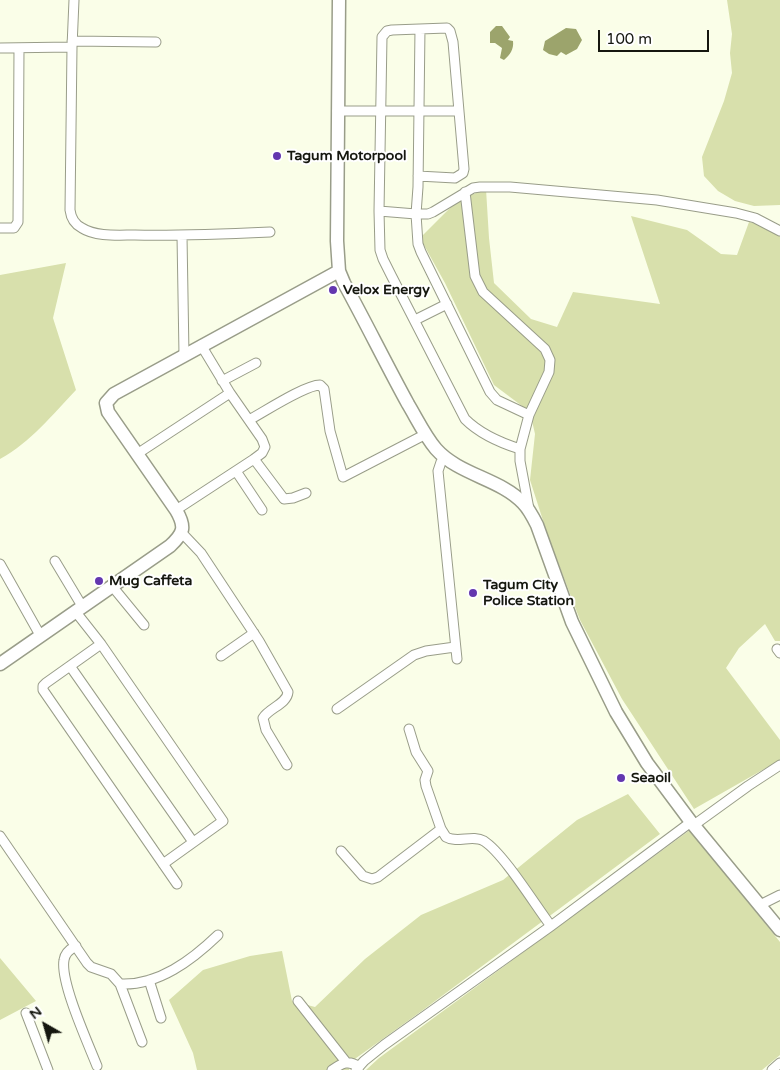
<!DOCTYPE html>
<html>
<head>
<meta charset="utf-8">
<style>
	body { margin:0 }
	#map { position:relative; width:780px; height:1070px; overflow:hidden; background:#fafee8; font-family:"Varela Round",sans-serif }
	canvas { display:block }
	.north { position:absolute; left:20px; top:1000px; width:50px; height:50px; -webkit-text-stroke:4px #fff; paint-order:stroke; rotate:322deg; font-size:14px; font-weight:700; line-height:20px; text-align:center; color:#15170f }
	.north::after { content:''; display:block; margin:auto; width:18px; height:22px; background:#15170f; clip-path:polygon(50% 0,100% 100%,50% 72%,0 100%) }
	.scale { position:absolute; left:598px; top:30px; width:111px; height:22px; box-sizing:border-box; border:2px solid #15170f; border-top:0; padding-left:6px; font-size:15px; line-height:18px; white-space:nowrap; color:#15170f; -webkit-text-stroke:4px #fff; paint-order:stroke }
</style>
</head>
<body>
<div id="map">
<canvas width="780" height="1070"></canvas>
<div class="north">N</div>
<div class="scale">100 m</div>
</div>
<script>
const ctx = document.querySelector('canvas').getContext('2d');
ctx.lineJoin = 'round';
function fill(path, color) {
  ctx.fillStyle = color;
  ctx.fill(path, 'evenodd');
}
function strokePath(path, color, width, dash) {
  ctx.strokeStyle = color;
  ctx.lineWidth = width;
  ctx.lineCap = dash ? 'butt' : 'round';
  ctx.setLineDash(dash || []);
  ctx.stroke(path);
}
function label(font, color, halo, rows, align = 'center') {
  ctx.font = font + ' "Varela Round",sans-serif';
  ctx.lineWidth = 4;
  ctx.setLineDash([]);
  ctx.textBaseline = 'middle';
  ctx.strokeStyle = halo;
  ctx.fillStyle = color;
  for (const [text, x, y, turn = 0] of rows) {
    ctx.save();
    ctx.translate(x, y);
    ctx.rotate((+turn || 0) * Math.PI / 180);
    ctx.textAlign = isNaN(turn) ? turn : align;
    if (halo) ctx.strokeText(text, 0, 0);
    ctx.fillText(text, 0, 0);
    ctx.restore();
  }
}
fill(new Path2D(`
	M727,0H780V205L754,206L735,201L718,191L704,176L702,157L724,101L732,73L730,53L732,34Z
	M486,189L489,238L494,283L531,319L557,327L573,292L660,304L631,216L687,230L721,254L737,255L749,222L780,230V641H775L765,624L739,648L726,668L780,740V760L694,809L622,699L580,620L548,536L530,480L535,434L530,412L494,385L445,283L420,238L449,209L461,199Z
	M66,263L53,318L76,390C52,415 31,442 0,459V275Z
	M628,794L660,834L423,1010L352,1061L349,1070H197L193,1053L169,1000L203,970L250,956L282,951L292,1001L315,1007L365,959L421,915L503,880L577,820Z
	M690,830L780,942V1055L762,1070H366L379,1058Z
	M0,958L36,1001L0,1020Z`), '#d8e0ac');
fill(new Path2D(`
	M496,26H502L510,37L508,40L513,41C514,49 510,55 504,60L500,58L502,48L495,43H490V32Z
	M566,28L576,29L582,40L577,49L566,55L561,52L557,56L549,54L543,50L545,41Z`), '#9ca46c');
const street = new Path2D(`
	M74,0L72,47L70,210C71,218 74,224 82,228C96,237 118,235 135,235C180,236 225,234 270,232
	M72,41L156,42
	M0,48L72,47
	M337,111H459
	M418,176L455,178L463,173L464,169L453,42L450,31L447,28L392,30L387,31L382,37L379,211L380,250L383,259L391,275L465,419C480,434 501,443 520,449
	M465,192L475,276L483,292L545,349L550,360L549,372L529,415L520,449V461L529,509
	M379,211L416,214L418,187L420,29
	M0,228H14L18,222L19,48
	M182,236L184,355
	M415,320L447,304
	M222,381L256,363
	M529,415L497,400L490,392L421,252L418,244L416,214H428L433,212L473,188L480,187H510L657,200L736,213L755,218L780,231
	M249,420C264,412 305,385 320,385L324,389L330,431L343,477L426,434
	M137,454L230,393
	M444,457L441,462L438,471L457,659
	M254,459L284,499L293,498L306,493
	M236,471L262,510
	M176,510L254,459L262,453L265,447L262,439L230,393L201,345
	M182,533L201,553L259,641L288,692C287,704 269,708 263,718L266,730L287,765
	M55,561L82,606
	M0,564L40,635
	M112,586L144,625
	M75,611L101,644L223,821L163,864
	M101,644L46,683L43,686V690L177,884
	M777,649L780,653
	M221,656L254,633
	M70,666L193,842
	M337,709L414,655L426,651L455,647
	M409,729L416,752L428,771L425,780L426,786L441,829L446,837C458,844 472,834 484,841C504,854 535,905 551,926
	M694,825L748,786L780,765
	M0,836L87,963L91,967L111,974L120,984C158,986 192,960 218,935
	M341,851L363,876L372,879L378,877L441,829
	M760,905L780,895
	M76,946C70,949 65,953 64,960C60,982 88,1043 97,1066
	M149,980L161,1018
	M120,984L142,1042
	M298,1001L346,1062
	M26,1013L48,1070
	M332,1070C341,1064 348,1059 359,1067
	M356,1070L364,1061L384,1045L551,926L691,822
	M772,1070L780,1063`);
const secondary = new Path2D(`
	M339,0L337,241L339,271L344,283C366,323 386,364 408,404C417,419 425,436 436,449C459,475 501,479 523,503C529,509 533,517 537,525L572,622L616,712L647,763L691,822L780,930
	M0,664L170,546C184,533 186,527 176,510L108,412L106,403L114,394L339,271`);
strokePath(street, '#999d89', 11);
strokePath(secondary, '#999d89', 15);
strokePath(street, '#fff', 9);
strokePath(secondary, '#fff', 12);
for (const [x, y, r, color] of [
	[277,156,5,"#6337af"],
	[333,290,5,"#6337af"],
	[99,581,5,"#6337af"],
	[473,593,5,"#6337af"],
	[621,778,5,"#6337af"]
]) {
  const dot = new Path2D();
  dot.arc(x, y, r, 0, 2 * Math.PI);
  ctx.fillStyle = color;
  ctx.fill(dot);
  strokePath(dot, '#fff', 2);
}
label('bold 14px', '#15170f', '#fff', [
	["Tagum Motorpool",287,156],
	["Velox Energy",343,290],
	["Mug Caffeta",109,581],
	["Tagum City",483,585],
	["Police Station",483,601],
	["Seaoil",631,778]
], 'left');
</script>
</body>
</html>
